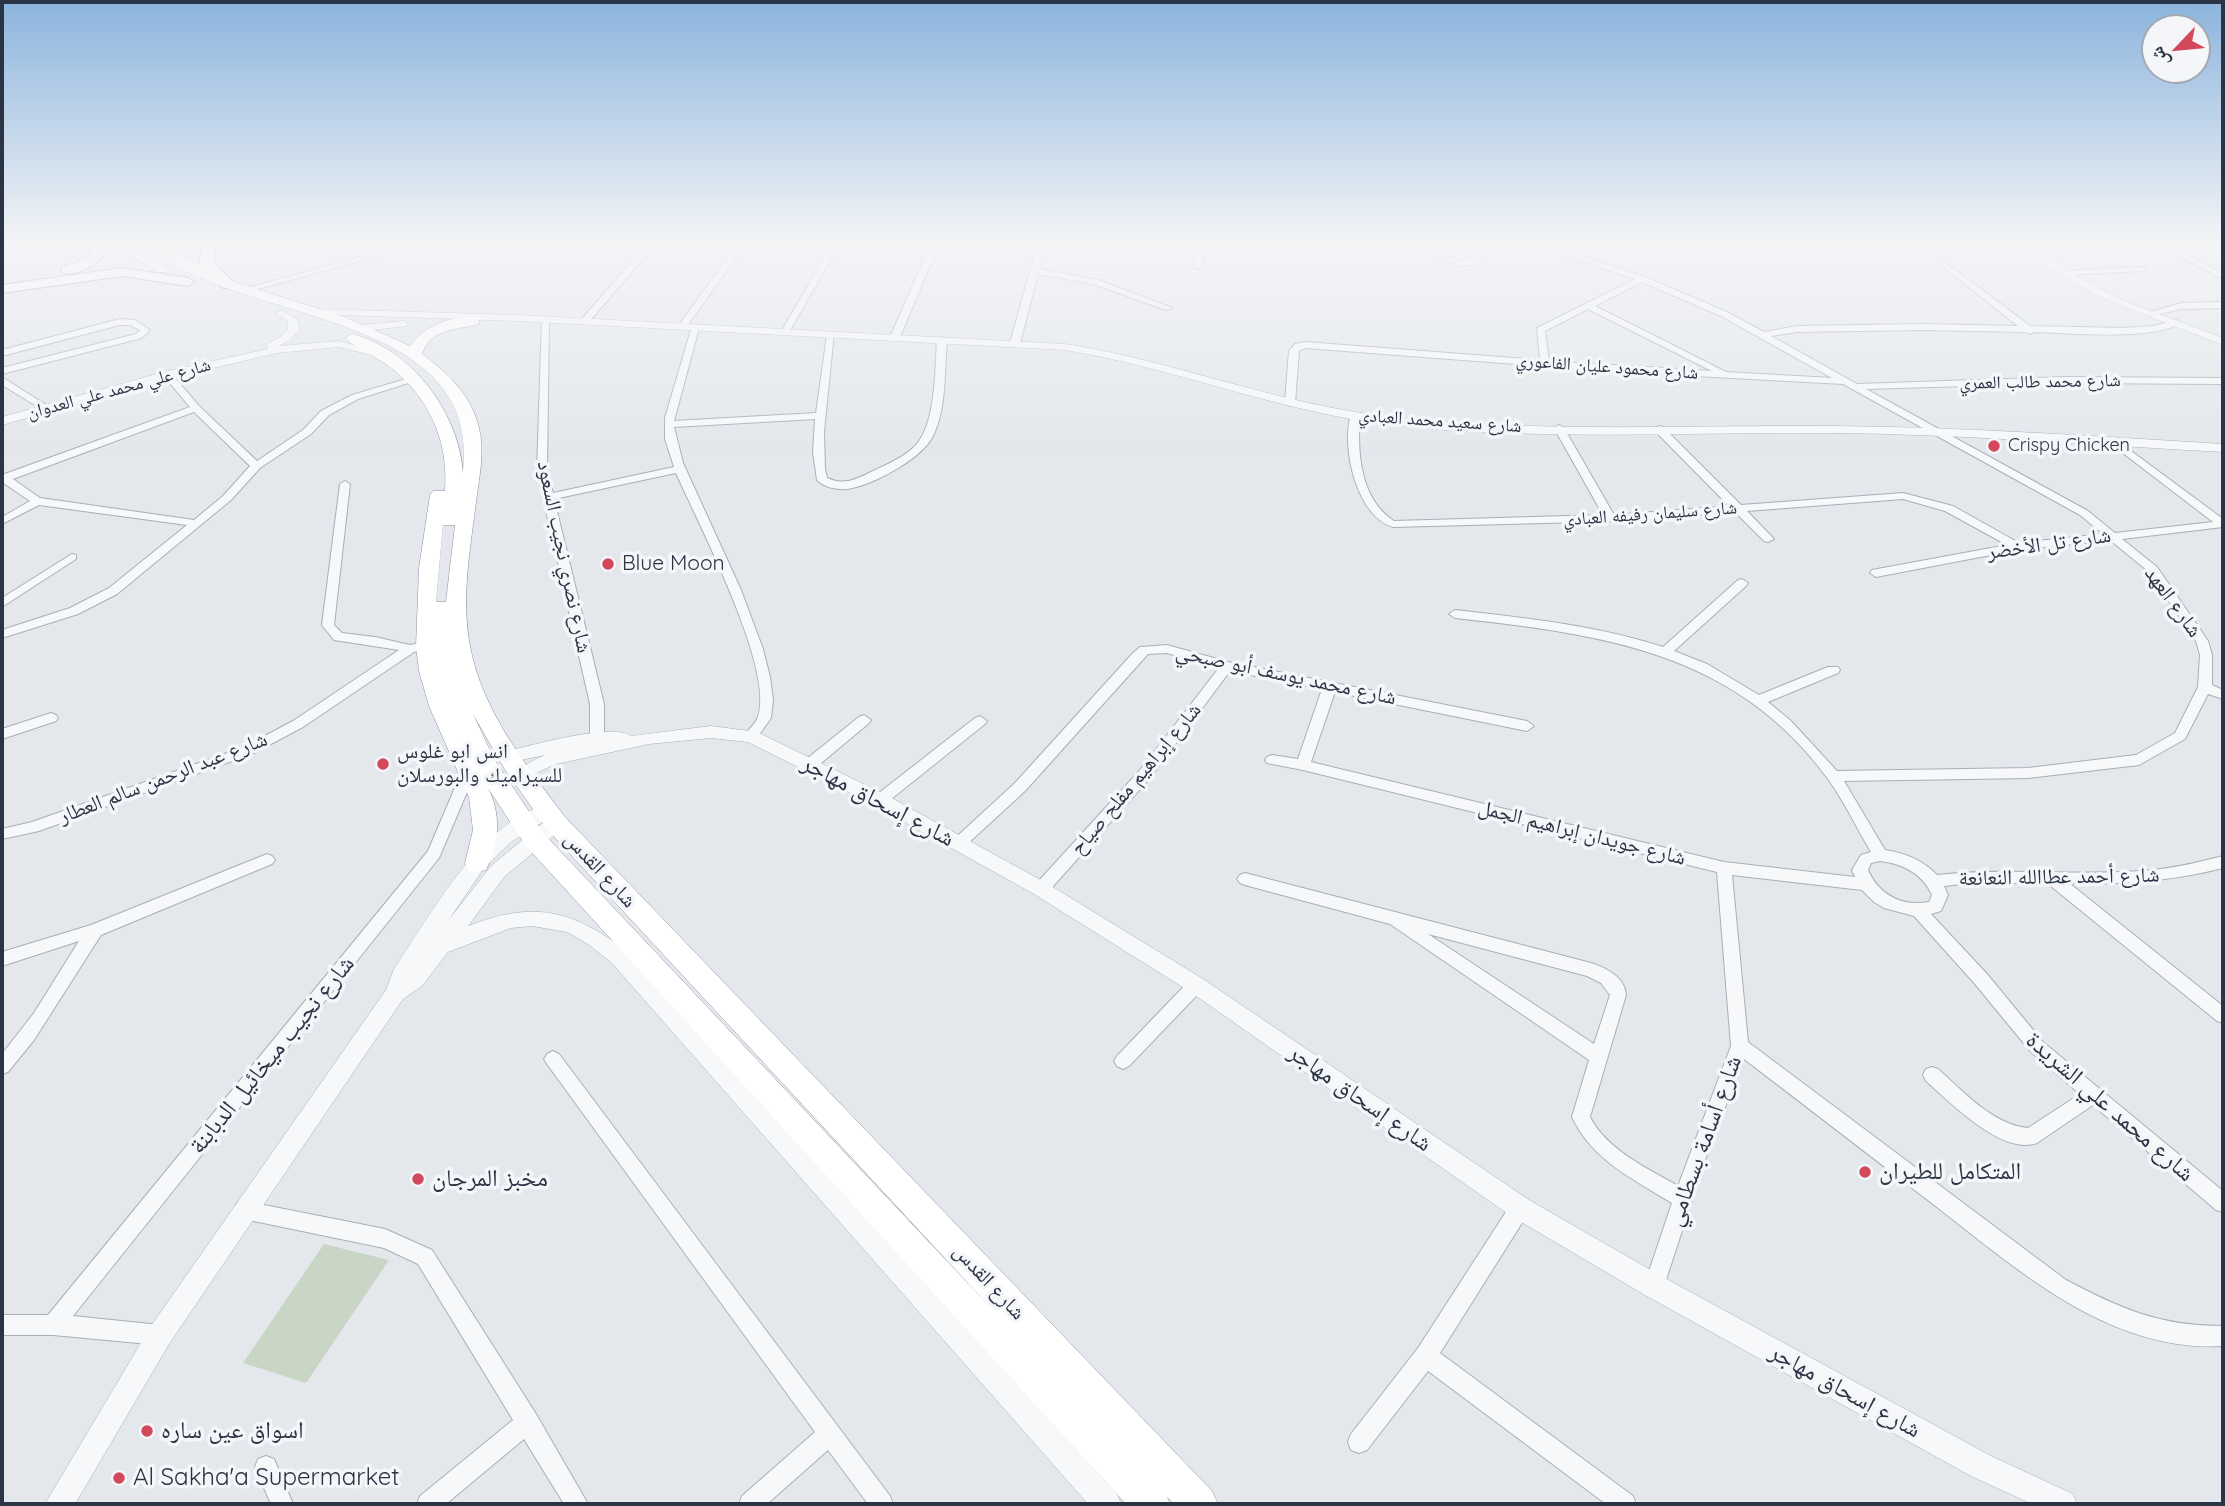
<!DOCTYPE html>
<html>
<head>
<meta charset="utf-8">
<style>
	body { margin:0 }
	#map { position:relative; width:2225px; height:1506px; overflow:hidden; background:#e4e7ec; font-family:Quicksand,"Noto Naskh Arabic",sans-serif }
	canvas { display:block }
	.frame { position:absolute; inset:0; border:4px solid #2b3445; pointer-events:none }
	.north { position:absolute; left:2141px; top:14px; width:70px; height:70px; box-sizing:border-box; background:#f4f6f9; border:2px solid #a4a8b1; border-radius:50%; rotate:244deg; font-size:19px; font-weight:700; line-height:28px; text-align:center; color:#2b3445 }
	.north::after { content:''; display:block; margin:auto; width:24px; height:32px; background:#d1495b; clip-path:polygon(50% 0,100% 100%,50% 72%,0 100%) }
</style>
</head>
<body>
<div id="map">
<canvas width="2225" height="1506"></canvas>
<div class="frame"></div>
<div class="north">ش</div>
</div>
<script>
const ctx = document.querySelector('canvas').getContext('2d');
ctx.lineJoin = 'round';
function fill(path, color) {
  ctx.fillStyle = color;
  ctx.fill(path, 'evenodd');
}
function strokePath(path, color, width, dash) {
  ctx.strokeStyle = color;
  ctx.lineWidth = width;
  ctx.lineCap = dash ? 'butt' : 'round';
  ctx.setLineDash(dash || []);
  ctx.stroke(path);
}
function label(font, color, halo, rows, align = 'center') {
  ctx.font = font + ' Quicksand,"Noto Naskh Arabic",sans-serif';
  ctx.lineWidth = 7;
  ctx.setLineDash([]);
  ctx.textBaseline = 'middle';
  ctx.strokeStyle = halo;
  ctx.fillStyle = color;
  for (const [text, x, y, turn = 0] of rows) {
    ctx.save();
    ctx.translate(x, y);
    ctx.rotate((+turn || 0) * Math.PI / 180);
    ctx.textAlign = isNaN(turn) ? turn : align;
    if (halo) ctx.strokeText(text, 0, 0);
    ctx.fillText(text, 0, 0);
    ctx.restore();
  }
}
fill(new Path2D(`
	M324,1244L389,1260L306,1383L243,1363Z`), '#c9d6c5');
const minor = new Path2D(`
	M414,242H429L247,292L240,290Z
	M649,242H658L587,324H581V320Z
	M739,242H747L685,329H679V325Z
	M833,242H841L789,332L782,334L781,332Z
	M932,242H940L900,337L892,339L890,337Z
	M1038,242H1046L1039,269L1098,280L1173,308L1166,310L1093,284L1038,274L1020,343L1012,345L1010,343Z
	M1138,242C1158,242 1188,239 1203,254L1201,267L1197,269L1193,267L1195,255L1191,251Z
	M1309,242H1317V247C1328,249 1336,242 1348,242L1327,253L1310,251Z
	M1398,242H1410L1461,261C1478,260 1487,242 1505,242L1472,265L1460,266Z
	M1527,242H1540L1645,277L1727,312L1764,332L1797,326L1922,324L2018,326L1942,266V262H1945L2030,326L2123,328L2154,326L2177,320L2181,323C2151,341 2071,333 2034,332L2030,334L2025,332L1922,330L1797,332L1771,336L1857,384L2065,377L2223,378V384L2065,383L1866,389L2088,511L2115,533L2213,522L2111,444L2110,442L2115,439L2223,519V527L2122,539L2157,567L2208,641L2212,655V685L2223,690V699L2208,694L2185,739L2139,765L2028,778L1844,781L1885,850C1905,853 1923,860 1937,875C2009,867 2082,877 2154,870C2178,867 2200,862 2223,856V868C2172,881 2122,885 2069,883L2223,1006V1023L2217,1021L2047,883H1971L1944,886L1948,895L1941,911L1931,914L1987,974L2043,1042L2223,1191V1212L2216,1210L2093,1105L2037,1143C2002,1156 1950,1102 1926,1081L1923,1075L1926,1069L1932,1067L1938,1069C1963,1091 1993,1125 2028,1128L2080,1094L2031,1052L1975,984L1914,916L1884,908L1874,902L1862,890L1732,875L1748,1042L2066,1280C2121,1309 2160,1326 2223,1326V1346C2104,1353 2010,1262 1921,1195C1862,1149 1803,1104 1744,1059L1709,1148L1664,1286L1661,1293L1654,1296L1647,1293L1644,1286L1672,1203C1633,1179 1592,1160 1572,1117L1589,1060L1390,924L1245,885L1240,883L1237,879L1240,875L1245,873L1591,963C1606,968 1625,977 1626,995L1590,1117C1607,1150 1647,1168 1678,1186L1731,1046L1717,872L1303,770L1267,763L1265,760L1267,757L1272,755L1298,759L1322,689L1230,671L1150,778L1047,893L1041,895L1035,893L1033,889L1035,885L1140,770L1219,668L1167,653L1148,654L1025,791L963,848H953L950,844L953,840L1015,783L1132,654L1140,647L1167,645L1228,662L1527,721L1534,726L1527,731L1335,692L1311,762L1724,862L1855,877L1852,870L1861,855L1871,852C1856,827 1844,801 1828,779C1735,651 1600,634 1455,618L1449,614L1455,610C1525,618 1595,625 1663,647L1738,580L1742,579L1748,583L1746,586L1674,651L1707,664L1759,695L1828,667H1838L1840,670L1838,673L1768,702L1790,720L1837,771L2028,768L2136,755L2175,733L2198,687L2200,655L2196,641L2149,572L2110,540L2017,550L1876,577L1870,573L1872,570L2007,545L1945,511L1903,499L1747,511L1774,539L1768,542L1764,541L1735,512L1620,521L1393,527C1356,516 1341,446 1351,414L1360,416C1357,452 1360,499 1394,521L1603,515L1554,428L1559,425L1564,428L1614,515L1729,506L1655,431L1654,429L1659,426L1663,427L1741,505L1903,493L1953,506L2019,543L2103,534L2080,515L1843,384L1621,372L1305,348L1299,351L1295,403L1290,406L1285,403L1289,351L1295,344L1305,342L1540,360L1537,328L1635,279ZM1642,282L1721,316L1832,378L1726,372L1595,306ZM1588,309L1712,371L1549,361L1545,331ZM1880,861C1903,864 1922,873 1932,895L1929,902C1902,907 1879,895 1868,870L1871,863ZM1428,934L1587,976L1601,983L1610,995L1594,1044Z
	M2152,242H2163L2223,274V279Z
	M2141,267L2145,269L2144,271L2063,275L2059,273L2063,271Z
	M2223,302V308L2181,309L2151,316L2147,313L2181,303Z
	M542,318L549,320L547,471L553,493L674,467L665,439V418L692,326L699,328L674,421L816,413L827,335L834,333L824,432L825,469L827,478C844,486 857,479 873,471C888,464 904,457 915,446C936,425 935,369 937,340L942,337L947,340C944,371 947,408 933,436C922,459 871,486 847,489C836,490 824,487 817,480L813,452L815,419L674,427L683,463L741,590L763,649L770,677L773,700L771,718L756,739H746L744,736C748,730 754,725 757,719C778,674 696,519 676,473L554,499L604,704V749L597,754L590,749V704L537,471Z
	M120,319L135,320L150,330L142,338L2,374V368L136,334L140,330L130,325H120L2,356V350Z
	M168,372L171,373L199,406L257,461L303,430L321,411L352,395L416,376L421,379L358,399L329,415L311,434L260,468L231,500L117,594L78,614L2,638V630L70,608L109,588L187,525L39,505L2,524V517L30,501L2,482V475L190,407L163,375ZM194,412L250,466L223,496L194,520L40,498L13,479Z
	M2,378L5,379L51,408L43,410L2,385Z
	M345,481L350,484L334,625L342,633L375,637L410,645L426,641L432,645L430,648L414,652L303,727L254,753L39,831L2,839V829L32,822L244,747L293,721L399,650L334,640L322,625L340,484Z
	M72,554L76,555V559L2,607V598Z
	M51,713L56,715L58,718L56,721L2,739V729Z
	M864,715L871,720L869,723L814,769H804L802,765L804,761L859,717Z
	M980,716L987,721L985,724L885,804H875L873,800L875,796L975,718Z
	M469,766L476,771L439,858L73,1316L160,1325L167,1328L170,1335L167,1342L160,1345L53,1335H2V1315H48L428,851L462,771Z
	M267,854L272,856L275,860L272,864L101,935L34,1040L8,1072L2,1074V1054L34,1013L79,941L2,966V952L91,925Z
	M1196,978L1202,980L1204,985L1202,990L1129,1066L1123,1069L1117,1066L1114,1061L1117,1056L1190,980Z
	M553,1051L559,1054L890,1496L893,1504H868L828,1450L767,1504H739L742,1496L815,1432L547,1064L544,1059L547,1054Z
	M1520,1199L1527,1201L1530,1208L1527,1215L1440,1353L1633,1496L1636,1504H1606L1428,1371L1367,1450L1359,1453L1351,1450L1348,1442L1351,1434L1418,1348L1513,1201Z
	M244,1201L385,1229L432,1250L536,1414L588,1504H564L524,1439L446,1504H417L420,1496L513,1420L418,1264L384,1248L244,1219L237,1217L234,1210L237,1203Z
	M266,1456L274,1459L293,1504H271L255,1467L258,1459Z`);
const tertiary = new Path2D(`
	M1992,242C2034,242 2071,274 2106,292C2143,310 2185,323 2223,338V345L2100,297L2038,262Z
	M317,309L518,315L1065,344C1175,361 1280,405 1391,417C1537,433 1684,425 1830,426C1962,427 2092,436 2223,444V452C2092,445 1962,434 1831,433C1684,432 1537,441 1391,425C1280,412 1175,368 1065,350L518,321L313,314V310Z
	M281,310L297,319L300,329L290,340L279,346L339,341L385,354L379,357L339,347L277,353L171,378L2,425V417L164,372L268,349L267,344L282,336L288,329V322L276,313Z
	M403,321L407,322V326L363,331L357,328L363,325Z
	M711,726L757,732L886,795L1048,884L1203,979L1529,1200L1663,1277L1991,1456L2073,1494L2077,1504H2032L1971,1476L1645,1295L1511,1216L1189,991L1034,894L874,805L748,742L711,738L649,744L556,764L538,772L528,783H516L513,779C521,766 531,761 545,755L506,763L497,757L506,751C532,746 611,722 631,736Z
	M547,804L553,806L556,811L550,818H563L565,823L563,828L505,876L468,926C532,901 571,909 625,950L1117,1494L1121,1504H1088L611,962L588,944L567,932L532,926L511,928L448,952L422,986L403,999L169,1344L75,1504H45L151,1326L386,990L394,969C432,913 478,825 547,804ZM549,818L491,866L448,921L484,868L511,842Z`);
const trunk = new Path2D(`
	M111,242H127L169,269L167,272H157Z
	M142,242H158L234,282L345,317L410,346C423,326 455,313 479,318V324C456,330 431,328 422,354C448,373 472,396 479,428C485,452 479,478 476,502C470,550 461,598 470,646C482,711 526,765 565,817L1212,1491L1218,1504H1174L1167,1497L1170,1504H1126L526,846L488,788C501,813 500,844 486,870L477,872L468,870L465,863L473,830L469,797L429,706L419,671L416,647L419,568L430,495L433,491H445C449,440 428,394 386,364C373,355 355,349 345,338L352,334C412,349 459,413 463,473C484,305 229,326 142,242ZM443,525H455L446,602H436ZM473,714L504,768L547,829L993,1310L544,834L494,759Z`);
const motorway = new Path2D(`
	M97,242H111C105,261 82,276 63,273L61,270L63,267C77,262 92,258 97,242Z
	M203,242H217L213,262L233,282L235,285L233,288H223L199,263Z
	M123,268L188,278L195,282L188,286L123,276L2,293V285Z`);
strokePath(minor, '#a9aeb7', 2);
strokePath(tertiary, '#a9aeb7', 1);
strokePath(trunk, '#8b94a3', 1);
strokePath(motorway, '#8b94a3', 2);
fill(minor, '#f7f8fa');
fill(tertiary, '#f7f8fa');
fill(trunk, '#fff');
fill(motorway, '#fff');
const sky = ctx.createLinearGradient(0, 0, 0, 453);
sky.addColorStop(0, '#8bb4dd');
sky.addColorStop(0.53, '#f3f4f6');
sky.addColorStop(1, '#f3f4f600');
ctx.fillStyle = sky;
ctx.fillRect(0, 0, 2225, 453);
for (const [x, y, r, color] of [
	[1994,446,7,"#d1495b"],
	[608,564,7,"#d1495b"],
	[383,764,7,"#d1495b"],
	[1865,1172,7,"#d1495b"],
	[418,1179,7,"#d1495b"],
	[147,1431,7,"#d1495b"],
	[119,1478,7,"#d1495b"]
]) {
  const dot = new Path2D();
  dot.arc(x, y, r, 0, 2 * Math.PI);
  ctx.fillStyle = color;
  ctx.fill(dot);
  strokePath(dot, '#f4f6f9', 2.5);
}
label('18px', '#2b3445', '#f4f6f9', [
	["شارع محمود عليان الفاعوري",1607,367,4],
	["شارع محمد طالب العمري",2040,382,-1],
	["شارع علي محمد علي العدوان",119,389,-15],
	["شارع سعيد محمد العبادي",1440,421,4],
	["شارع سليمان رفيفه العبادي",1650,514,-4]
]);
label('18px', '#2b3445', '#f4f6f9', [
	["Crispy Chicken",2008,446]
], 'left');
label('21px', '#2b3445', '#f4f6f9', [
	["شارع تل الأخضر",2049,544,-8],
	["شارع نصري نجيب السعود",564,557,78],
	["شارع العهد",2173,602,54],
	["شارع محمد يوسف أبو صبحي",1286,675,12],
	["شارع عبد الرحمن سالم العطار",163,778,-21],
	["شارع إبراهيم مفلح صياح",1136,779,-50],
	["شارع جويدان إبراهيم الجمل",1582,833,14],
	["شارع القدس",600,870,47],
	["شارع أحمد عطاالله النعانعة",2059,877,-1],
	["شارع القدس",989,1282,47]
]);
label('21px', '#2b3445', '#f4f6f9', [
	["Blue Moon",622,564],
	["انس ابو غلوس",397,752],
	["للسيراميك والبورسلان",397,776]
], 'left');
label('24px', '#2b3445', '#f4f6f9', [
	["شارع إسحاق مهاجر",878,801,28],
	["شارع نجيب ميخائيل الدبابنة",272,1055,-51],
	["شارع إسحاق مهاجر",1360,1098,35],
	["شارع محمد علي الشريدة",2110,1107,41],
	["شارع أسامة بسطامي",1704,1141,-70],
	["شارع إسحاق مهاجر",1845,1391,29]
]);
label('24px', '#2b3445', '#f4f6f9', [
	["المتكامل للطيران",1879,1172],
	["مخبز المرجان",432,1179],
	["اسواق عين ساره",161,1431],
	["Al Sakha'a Supermarket",133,1478]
], 'left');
</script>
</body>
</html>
